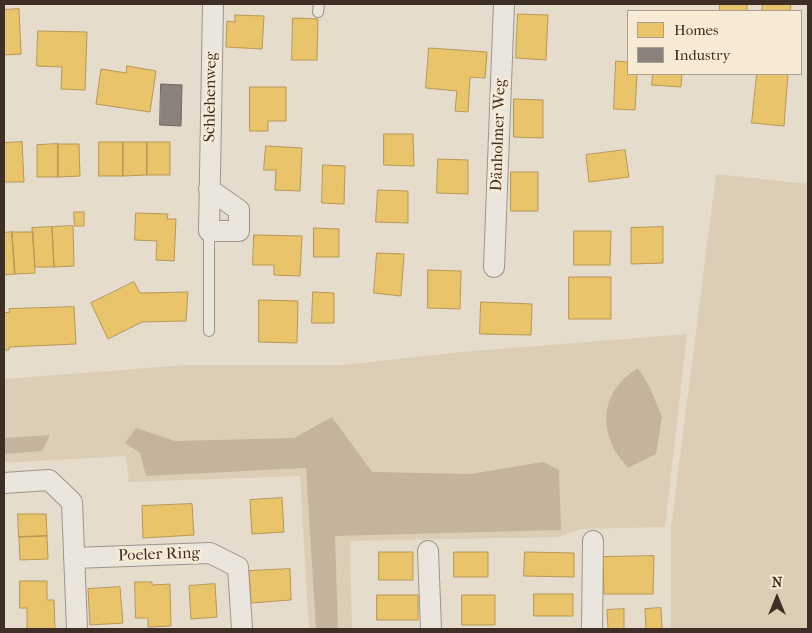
<!DOCTYPE html>
<html>
<head>
<meta charset="utf-8">
<style>
	body { margin:0 }
	#map { position:relative; width:812px; height:633px; overflow:hidden; background:#e6dccb; font-family:"IM FELL French Canon",serif }
	canvas { display:block }
	.frame { position:absolute; inset:0; border:5px solid #3e2e25; pointer-events:none }
	.legend { position:absolute; left:627px; top:10px; width:175px; height:65px; box-sizing:border-box; background:#f7ebd5; border:1px solid #ad9f8f; margin:0; padding:6px 9px; list-style:none; font-size:15px; color:#3e2e25 }
	.legend li { display:flex; align-items:center; gap:10px; height:25px }
	.legend b { width:25px; border:1px solid #ad9f8f }
	.north { position:absolute; left:752px; top:573px; width:50px; height:50px; -webkit-text-stroke:4px #f7ebd5; paint-order:stroke; rotate:0deg; font-size:14px; font-weight:700; line-height:20px; text-align:center; color:#3e2e25 }
	.north::after { content:''; display:block; margin:auto; width:18px; height:22px; background:#3e2e25; clip-path:polygon(50% 0,100% 100%,50% 72%,0 100%) }
</style>
</head>
<body>
<div id="map">
<canvas width="812" height="633"></canvas>
<div class="frame"></div>
<ul class="legend">
<li><b style="height:14px;background:#e9c46a"></b>Homes</li>
<li><b style="height:14px;background:#8a817c"></b>Industry</li>
</ul>
<div class="north">N</div>
</div>
<script>
const ctx = document.querySelector('canvas').getContext('2d');
ctx.lineJoin = 'round';
function fill(path, color) {
  ctx.fillStyle = color;
  ctx.fill(path, 'evenodd');
}
function strokePath(path, color, width, dash) {
  ctx.strokeStyle = color;
  ctx.lineWidth = width;
  ctx.lineCap = dash ? 'butt' : 'round';
  ctx.setLineDash(dash || []);
  ctx.stroke(path);
}
function label(font, color, halo, rows, align = 'center') {
  ctx.font = font + ' "IM FELL French Canon",serif';
  ctx.lineWidth = 5;
  ctx.setLineDash([]);
  ctx.textBaseline = 'middle';
  ctx.strokeStyle = halo;
  ctx.fillStyle = color;
  for (const [text, x, y, turn = 0] of rows) {
    ctx.save();
    ctx.translate(x, y);
    ctx.rotate((+turn || 0) * Math.PI / 180);
    ctx.textAlign = isNaN(turn) ? turn : align;
    if (halo) ctx.strokeText(text, 0, 0);
    ctx.fillText(text, 0, 0);
    ctx.restore();
  }
}
fill(new Path2D(`
	M716,174L808,184V629H671V528Z
	M687,334L665,527L581,529L559,537L350,541L352,629H309L300,476L129,482L126,456L4,463V379L186,365H343L461,352Z`), '#dcceb6');
fill(new Path2D(`
	M638,368L650,388L662,417L656,454L628,468C623,461 615,453 612,445C599,413 609,386 638,368Z
	M332,417L372,472L470,474L543,462L559,470L561,530L335,536L338,629H316L306,468L146,476L140,453L125,443L136,428L175,441L294,438Z
	M50,435L42,451L4,454V438Z`), '#c4b49e');
const homes = new Path2D(`
	M720,4H747V11H720Z
	M763,4H791L790,11H762Z
	M19,9L21,54L4,55V10Z
	M518,14L548,15L546,60L516,58Z
	M235,15L264,16L262,49L226,47L227,21L235,22Z
	M293,18L318,19L317,60H292Z
	M38,31L87,32L85,90L61,89L62,67L37,66Z
	M429,48L487,52L485,78L470,77L468,112L455,111L457,91L426,88Z
	M616,61L628,62V74H637L635,110L614,109Z
	M127,66L156,71L150,112L96,104L101,69L126,73Z
	M653,74H682L681,87L652,85Z
	M757,74H788L784,126L752,123Z
	M250,87H286V121H268V131H250Z
	M514,99L543,100V138L514,137Z
	M384,134H413L414,166L384,165Z
	M22,142L24,182H4V143Z
	M99,142H123V176H99Z
	M123,142H147V175L123,176Z
	M147,142H170V175H147Z
	M58,144V177H37V145Z
	M58,144H79L80,176L58,177Z
	M266,146L302,148L300,191L275,190L276,170H264Z
	M625,150L629,177L589,182L586,155Z
	M438,159L468,160V194L437,193Z
	M323,165L345,166L344,204L322,203Z
	M511,172H538V211H511Z
	M378,190L408,191V223L376,222Z
	M74,212H84V226H75Z
	M136,213L168,214L167,219H176L174,261L156,260L157,241L135,240Z
	M73,226L74,266L54,267L52,227Z
	M52,227L54,267H35L32,228Z
	M663,227V263L631,264V228Z
	M314,228L339,229V257H314Z
	M574,231H611L610,265H574Z
	M12,232L15,274L4,275V233Z
	M12,232H33L35,273L15,274Z
	M254,235L302,236L300,276L274,275V265H253Z
	M377,253L404,254L401,296L374,293Z
	M428,270L461,271L460,309L428,308Z
	M569,277H611V319H569Z
	M134,282L140,293L188,292L186,321L142,322L108,339L91,303Z
	M313,292L334,293V323H312Z
	M259,300L298,301L297,343L259,342Z
	M481,302L532,304L531,335L480,334Z
	M74,307L76,344L9,347V350H4V313L10,312L9,309Z
	M282,498L284,532L252,534L250,500Z
	M192,504L194,535L143,538L142,506Z
	M18,514H46L47,536L19,537Z
	M47,536L48,559L20,560L19,537Z
	M379,552H413V580H379Z
	M454,552H488V577H454Z
	M525,552L574,553V577L524,576Z
	M654,556L653,594H604L603,557Z
	M290,569L291,600L251,603L249,571Z
	M20,581H47V600H54L55,629H27V608H20Z
	M135,582H152V585L170,584L171,626L148,627V618H136Z
	M215,584L217,617L191,619L189,586Z
	M120,587L123,623L90,625L88,589Z
	M534,594H573V616H534Z
	M377,595H418V620H377Z
	M462,595H495V625H462Z
	M661,608L662,629H646L645,609Z
	M624,609V629H608L607,610Z`);
fill(homes, '#e9c46a');
strokePath(homes, '#b69755', 1);
const industry = new Path2D(`
	M161,84L182,85L181,126L160,125Z`);
fill(industry, '#8a817c');
strokePath(industry, '#736862', 1);
const service = new Path2D(`
	M318,12L319,4
	M209,331V231`);
const minor = new Path2D(`
	M209,189L239,210V231H209L213,4
	M494,267L504,4
	M4,483L49,480L72,502L77,629
	M428,551L431,629
	M74,558L210,553L238,567L242,629
	M592,629L593,541`);
strokePath(service, '#9d958b', 12);
strokePath(minor, '#9d958b', 22);
strokePath(service, '#ebe6dd', 10);
strokePath(minor, '#ebe6dd', 20);
label('16px', '#3e2e25', '#f7ebd5', [
	["Schlehenweg",211,97,-89],
	["Dänholmer Weg",499,135,-88],
	["Poeler Ring",159,555,-2]
]);
</script>
</body>
</html>
